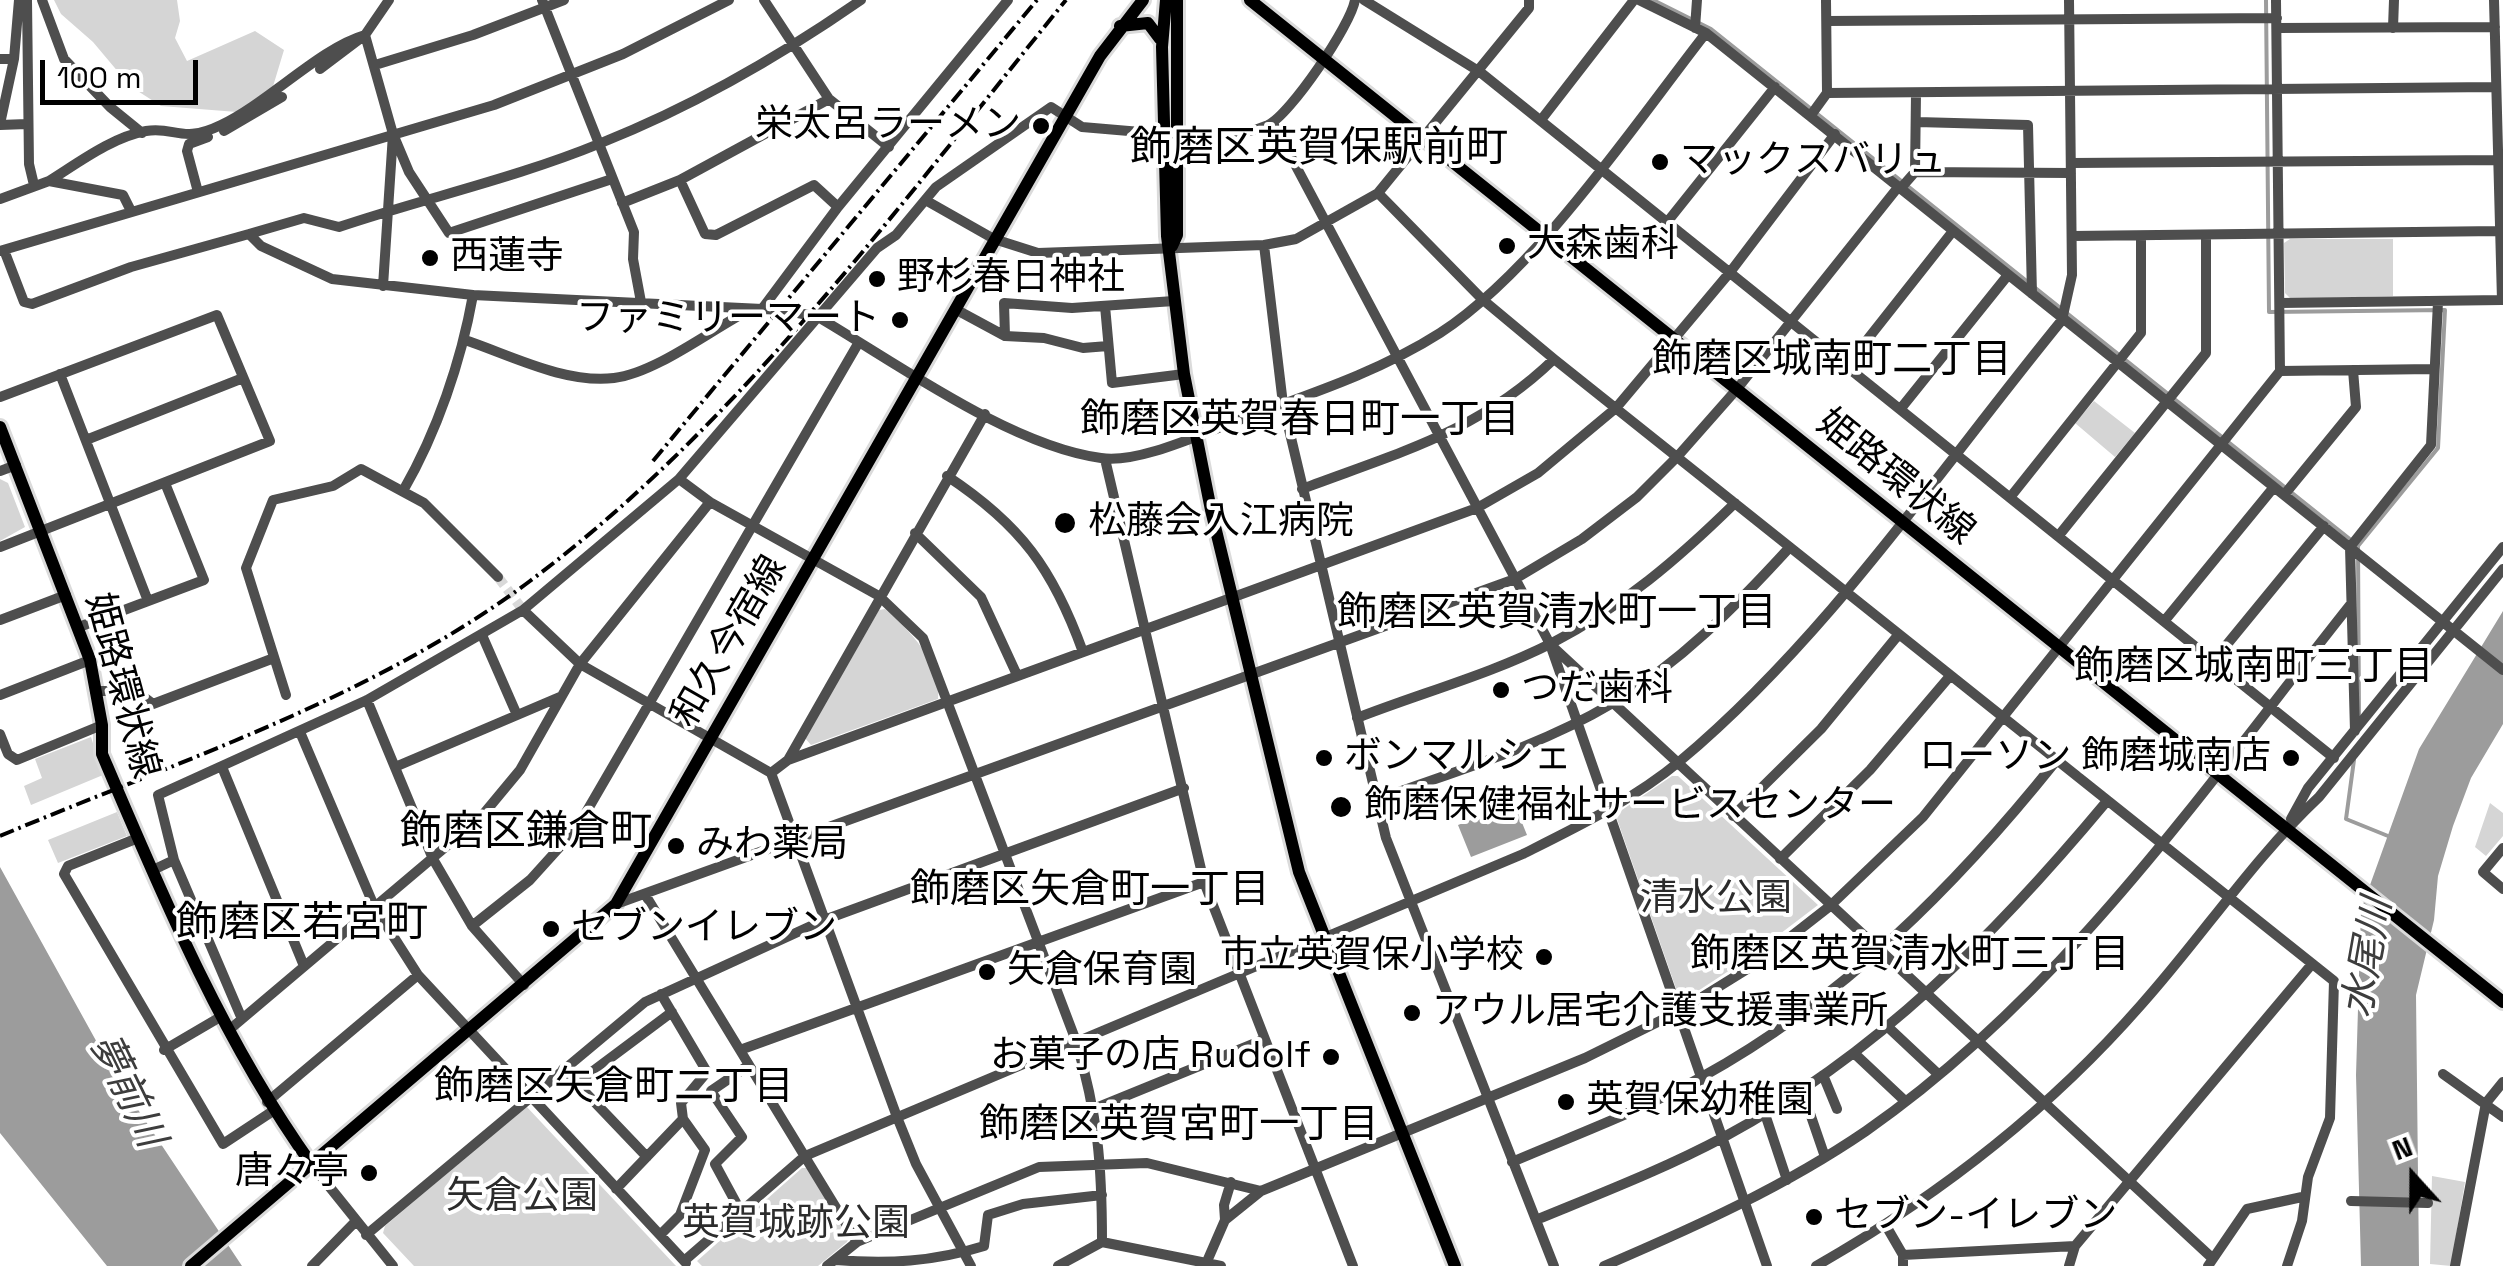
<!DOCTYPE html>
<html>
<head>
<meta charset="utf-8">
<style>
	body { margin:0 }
	#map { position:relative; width:2503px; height:1266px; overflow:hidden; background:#fff; font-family:"Space Grotesk",sans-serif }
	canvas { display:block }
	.north { position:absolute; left:2363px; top:1126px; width:100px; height:100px; -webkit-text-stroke:8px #fff; paint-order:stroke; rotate:339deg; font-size:28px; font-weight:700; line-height:40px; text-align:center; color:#000 }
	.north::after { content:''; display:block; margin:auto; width:35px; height:45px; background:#000; clip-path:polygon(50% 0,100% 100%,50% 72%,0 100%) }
	.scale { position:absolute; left:40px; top:60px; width:158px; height:45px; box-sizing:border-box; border:5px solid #000; border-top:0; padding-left:12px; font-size:30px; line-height:35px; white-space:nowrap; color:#000; -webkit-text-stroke:8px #fff; paint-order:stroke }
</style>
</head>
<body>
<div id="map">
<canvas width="2503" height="1266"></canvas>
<div class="north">N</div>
<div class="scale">100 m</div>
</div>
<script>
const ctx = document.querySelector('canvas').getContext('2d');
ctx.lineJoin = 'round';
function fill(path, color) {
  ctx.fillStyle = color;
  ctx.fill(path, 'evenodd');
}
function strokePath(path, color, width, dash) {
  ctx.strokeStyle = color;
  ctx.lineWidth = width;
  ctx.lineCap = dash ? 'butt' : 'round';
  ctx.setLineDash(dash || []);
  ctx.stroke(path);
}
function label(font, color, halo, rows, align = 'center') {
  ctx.font = font + ' "Space Grotesk","Noto Sans JP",sans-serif';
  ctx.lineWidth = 8;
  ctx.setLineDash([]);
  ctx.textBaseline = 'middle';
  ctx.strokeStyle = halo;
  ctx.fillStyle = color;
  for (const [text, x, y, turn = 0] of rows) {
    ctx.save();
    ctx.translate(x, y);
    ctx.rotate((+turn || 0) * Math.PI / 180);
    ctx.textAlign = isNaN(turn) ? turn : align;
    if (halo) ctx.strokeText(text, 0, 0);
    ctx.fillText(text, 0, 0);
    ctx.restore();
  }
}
fill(new Path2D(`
	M54,0H177L180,21L175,38L187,61L255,31L284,50L271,93L237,112L161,106L130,86L93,42L61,14Z
	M2290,239H2393V296L2291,299L2285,293L2284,243Z
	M2094,401L2135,433L2115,457L2075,423Z
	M0,479L8,483L25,527L0,541Z
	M885,609C910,630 942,664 938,699L811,745L805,738L879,610Z
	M91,737L103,775L31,805L24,786L42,778L35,759Z
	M1672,776H1678L1818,905L1747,959L1684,1000L1679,997L1617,819L1619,812Z
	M2490,803L2503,813V836L2486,856L2475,847Z
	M117,812L127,836L58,863L48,840Z
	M526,1106L676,1266H414L383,1233L385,1226Z
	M802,1168H807L849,1237L847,1242L818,1266H702L697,1261Z
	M2432,1176L2465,1182L2451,1266L2430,1264Z`), '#d5d5d5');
fill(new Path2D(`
	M2503,611V724L2471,778L2453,826L2438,876L2434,920L2416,995L2419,1266H2361L2356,1075L2361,910L2419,749Z
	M1514,803L1527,835L1471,857L1458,825Z
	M0,867L115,1075L242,1266H107L0,1133Z`), '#9c9c9c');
strokePath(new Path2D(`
	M1653,0L1711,29L2351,540
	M2266,0L2269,312L2445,310L2438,448L2358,546L2359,721
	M2354,760L2346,819L2388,836`), '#9c9c9c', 4);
strokePath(new Path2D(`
	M498,577L523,610`), '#d9d9d9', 10, [10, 5]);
const major = new Path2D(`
	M1166,0L1162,47L1167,236L1184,374L1211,510L1299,872L1455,1266
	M1250,0L2503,1002
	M1120,26L1148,23L1160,39
	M1172,246L1177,235V0
	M0,427L90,660L102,725V754C162,895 223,1041 312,1165
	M191,1266L616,904L1100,56L1143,0`);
strokePath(major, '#dbdbdb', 18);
strokePath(new Path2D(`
	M27,0L29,164L34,185
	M42,0L64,59L110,107L142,133
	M542,0L634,232L633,259L641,302
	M764,0L829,99L889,147
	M1364,0L1480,72L2334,758
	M1639,0L1706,33L2503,670
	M1827,21L2277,18
	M1695,28L1697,0
	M2277,28L2495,27
	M2393,28L2394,0
	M365,35L393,134L383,286
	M0,59H14L0,124
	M14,59L19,0
	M375,65L473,35L564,0
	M320,69L365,35L389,0
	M1827,93L2496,87
	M1811,115L1827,93L1826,0
	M1541,120L1634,0
	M1917,122L2028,125L2032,294
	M1273,123L1550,644L1767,1266
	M0,125L27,124
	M224,131L282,97
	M393,134L409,172L449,233L612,179
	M1176,139C1208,137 1239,137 1268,125C1290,115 1351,25 1355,0
	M2071,163L2502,160
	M1915,172L2071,173
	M680,180L705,234L716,235L814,185L838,207
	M49,181C78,163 112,137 146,131C175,126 182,144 221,125C269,102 320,48 365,35
	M1901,188L1915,172L1916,94
	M198,192L187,151L189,144L208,137
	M1378,193L1482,299L1554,359L2334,981L2330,1118L2308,1177L2302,1221L2287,1266
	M0,199L49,181L123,195L131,211
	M927,201L994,239L1038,253L1264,245L1296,239L1378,193L1529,8V0
	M622,203L680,180L829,99
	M1668,221L1775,87
	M249,234L304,218L339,227C425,198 516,178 601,143C694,106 779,57 861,0
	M2072,236L2500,231
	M1264,245L1283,404L1386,838L1554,1266
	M4,250L24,302L32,304L131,267L249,234L261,246L332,279L473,295L783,310L818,317C898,364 1011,446 1101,458C1138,464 1203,433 1239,420C1307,395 1379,372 1440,333C1537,270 1634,125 1706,33
	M0,251L494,105L623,54L729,0
	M2280,303L2502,300L2494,0
	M1105,306L1112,383L1184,374
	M762,309L838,207L1008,0
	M955,309L1005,336L1044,338L1083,348L1108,346
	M1005,336L1004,303L1072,308L1174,301
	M465,340C510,355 565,384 614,378C656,373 712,329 751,309
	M1848,364L1953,231
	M2280,371L2434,369
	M60,374L148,601
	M0,397L217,315L270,441L0,547
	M1902,407L2008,275
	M86,440L243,378
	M1105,459L1204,882L1353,1266
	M0,471L16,465
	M947,476C1021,525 1053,569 1083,652
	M679,479L710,502L879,596L923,638L1076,1041C1098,1115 1102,1165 1102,1242
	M1302,489C1397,453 1479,432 1554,359
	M403,491C437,432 461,362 473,295
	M2012,495L2141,333V236
	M2284,495L2356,407L2353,370
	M915,533L981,597L1017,675
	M2060,534L2206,353V235
	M523,610L580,664L771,773L897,1117L916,1164L971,1266
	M2166,619L2274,487
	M0,620L66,595
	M79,627L204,580L165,483
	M482,635L517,715
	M1554,648L2211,1257
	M2215,659L2324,526
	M95,691H136L153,704L274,658
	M0,695L90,660
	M286,695L246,568L273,500L333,486L361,469L424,503L498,577
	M367,700L433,859L472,926L524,985
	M1357,718C1421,693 1491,674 1552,643C1622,607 1679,558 1735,503
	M2355,731L2350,547L2431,445L2438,302
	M300,732L374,906L418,975L686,1263
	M0,734L8,754L17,760L102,725
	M788,760L1477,508L1538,473L1616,408L1731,271L1835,134
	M222,767L304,966
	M395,767L562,696
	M771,773L788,760L985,414
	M1376,800C1455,771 1539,747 1611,704C1680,663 1735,607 1789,548
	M1733,816L1821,729L1899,634
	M2291,819L2308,788L2503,547
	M138,838L68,866L64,874L223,1144L273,1111
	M2503,848L2483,872L2503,889
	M1780,859L1870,770L1950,676
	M174,860L242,1019
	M155,869L174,860L158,795L367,700L523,610L679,479L877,248L896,235L936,187L1051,107L1082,127L1164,134
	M646,896L857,1242
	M616,904L1515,579L1582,539L1637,497L1677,457L1737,389L1899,186
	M472,926L530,880L577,828L859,342
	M1889,1028L1938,1074
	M229,1030L481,817L520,770L580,664L710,502
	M164,1050L222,1016
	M740,1050L1204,882
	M1855,1054L1905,1101
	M563,1069L647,1157
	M2443,1074L2503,1117
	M1823,1075L1837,1109
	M577,1083L672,1012
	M1802,1090L1825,1157
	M267,1102L418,975
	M1096,1108L1263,1040
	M1765,1114L1787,1180
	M1512,1162C1575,1135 1640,1111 1700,1078C1842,1000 1955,887 2056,761
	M312,1165L393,1266
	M616,1189L683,1119L681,1103L707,1072L661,994
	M2351,1201L2428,1203
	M741,1212L715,1164L742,1137L711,1091L749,1065
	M1225,1220L1261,1191
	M1536,1220C1599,1194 1664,1169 1724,1137C1878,1054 1996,934 2107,801
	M1885,1224L1903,1255V1266
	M366,1235L645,1002L824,920L1184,788
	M660,1235L680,1215L705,1150L683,1119
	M1903,1255L2075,1246L2312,964
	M835,1260C888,1264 933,1262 984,1246L988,1215L1023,1204L1102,1195
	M684,1261L805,1156L1523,854C1577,827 1633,800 1680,761C1828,637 1940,469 2062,320L2072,275L2069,0
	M312,1266L356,1221
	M827,1266L857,1242L1039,1167L1147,1163L1261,1191L1585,1058L1678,1012L1757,963L1830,906L1923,817L2280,371L2276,0
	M1058,1266L1102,1242L1221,1266
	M1205,1266L1225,1220L1224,1205L1231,1182
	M1604,1266C1695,1227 1784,1187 1866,1131C2063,994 2203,790 2350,605
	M1816,1266C1937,1197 2049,1110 2141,1005C2202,937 2252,860 2319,797L2503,569
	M2069,1266L2075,1246
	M2208,1266L2247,1209L2302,1197
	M2455,1266L2486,1103L2503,1082`), '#4e4e4e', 10);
strokePath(major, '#000', 12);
strokePath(new Path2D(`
	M653,461L1037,0
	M0,836C178,761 374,698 530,581C738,426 903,201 1066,0`), '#000', 4, [15, 5, 2.5, 5]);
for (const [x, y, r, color] of [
	[1041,126,10,"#000"],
	[1660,162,10,"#000"],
	[1507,246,10,"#000"],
	[430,258,10,"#000"],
	[877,279,10,"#000"],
	[900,320,10,"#000"],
	[1065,523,12,"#000"],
	[1501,690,10,"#000"],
	[1324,758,10,"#000"],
	[2291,758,10,"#000"],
	[1341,807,12,"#000"],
	[676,846,10,"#000"],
	[551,929,10,"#000"],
	[1544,957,10,"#000"],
	[987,972,10,"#000"],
	[1412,1013,10,"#000"],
	[1331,1057,10,"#000"],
	[1566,1102,10,"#000"],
	[369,1173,10,"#000"],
	[1814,1217,10,"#000"]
]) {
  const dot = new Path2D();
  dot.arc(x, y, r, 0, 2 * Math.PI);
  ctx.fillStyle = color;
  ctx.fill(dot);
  strokePath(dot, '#fff', 4);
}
label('38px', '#000', '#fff', [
	["栄太呂ラーメン",1021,126,"right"],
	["マックスバリュ",1680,162],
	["大森歯科",1527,246],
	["西蓮寺",450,258],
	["野杉春日神社",897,279],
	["ファミリーマート",880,320,"right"],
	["松藤会入江病院",1088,523],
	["つだ歯科",1521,690],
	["ボンマルシェ",1344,758],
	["ローソン 飾磨城南店",2271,758,"right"],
	["飾磨保健福祉サービスセンター",1364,807],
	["みわ薬局",696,846],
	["セブンイレブン",571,929],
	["市立英賀保小学校",1524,957,"right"],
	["矢倉保育園",1007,972],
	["アウル居宅介護支援事業所",1432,1013],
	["お菓子の店 Rudolf",1311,1057,"right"],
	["英賀保幼稚園",1586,1102],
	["唐々亭",349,1173,"right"],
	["セブン-イレブン",1834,1217]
], 'left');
label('38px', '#000', '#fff', [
	["姫路環状線",1895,478,39],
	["和久今宿線",730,642,-60],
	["姫路環状線",121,686,75]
]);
label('38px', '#2c2c2c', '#fff', [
	["清水公園",1716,900],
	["矢倉公園",522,1198],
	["英賀城跡公園",796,1225]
]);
label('40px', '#000', '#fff', [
	["飾磨区城南町二丁目",1832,361],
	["飾磨区英賀春日町一丁目",1300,421],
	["飾磨区英賀清水町一丁目",1557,614],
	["飾磨区城南町三丁目",2254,668],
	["飾磨区矢倉町一丁目",1090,891],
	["飾磨区英賀清水町三丁目",1910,956],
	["飾磨区矢倉町二丁目",614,1088],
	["飾磨区英賀宮町一丁目",1179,1126]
]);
label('italic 40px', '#3d3d3d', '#fff', [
	["水尾川",2369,958,-80],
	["夢前川",126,1091,64]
]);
label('42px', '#000', '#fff', [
	["飾磨区英賀保駅前町",1319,150],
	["飾磨区鎌倉町",526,834],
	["飾磨区若宮町",302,925]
]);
</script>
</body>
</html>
